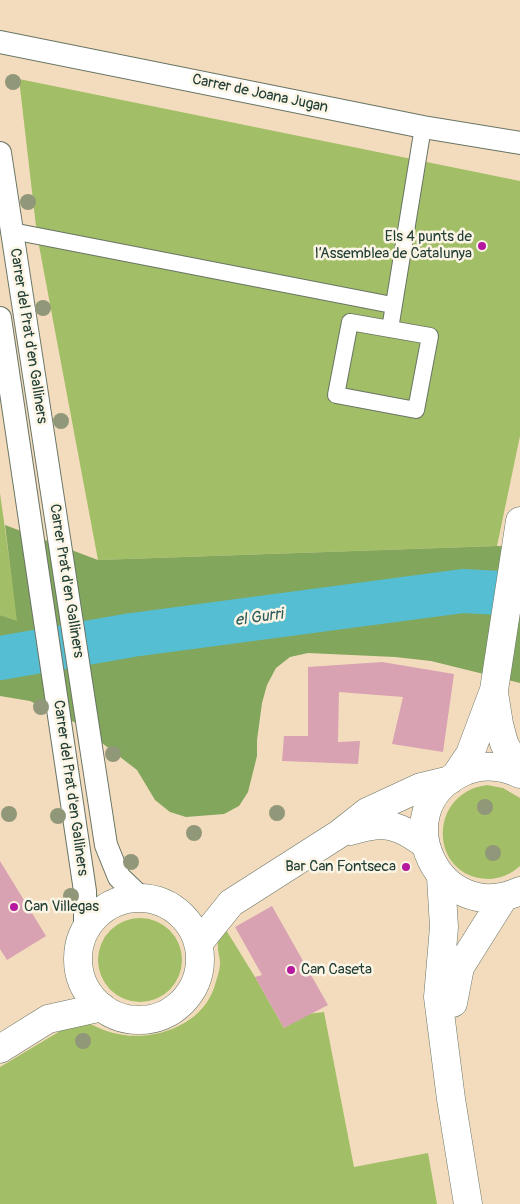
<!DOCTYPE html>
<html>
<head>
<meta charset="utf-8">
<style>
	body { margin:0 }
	canvas { display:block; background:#f3dcbd }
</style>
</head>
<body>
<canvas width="520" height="1204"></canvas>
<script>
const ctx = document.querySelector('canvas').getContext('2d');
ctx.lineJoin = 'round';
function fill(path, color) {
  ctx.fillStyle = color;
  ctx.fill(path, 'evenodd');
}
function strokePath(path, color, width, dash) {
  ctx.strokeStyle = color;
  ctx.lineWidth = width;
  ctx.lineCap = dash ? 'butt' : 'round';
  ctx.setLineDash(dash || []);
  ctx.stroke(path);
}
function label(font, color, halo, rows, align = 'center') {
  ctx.font = font + ' Pangolin,sans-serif';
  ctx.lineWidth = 5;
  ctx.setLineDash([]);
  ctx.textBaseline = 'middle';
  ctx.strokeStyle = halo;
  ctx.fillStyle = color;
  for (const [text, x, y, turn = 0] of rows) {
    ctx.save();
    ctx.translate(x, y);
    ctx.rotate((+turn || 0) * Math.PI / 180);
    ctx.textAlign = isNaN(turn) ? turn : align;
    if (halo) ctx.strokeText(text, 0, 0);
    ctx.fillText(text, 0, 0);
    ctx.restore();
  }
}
fill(new Path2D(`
	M19,79L520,181V436L497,546L98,560L37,235Z
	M0,493L18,622L0,615Z
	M487,785L503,788L520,798V866C511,874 500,879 488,879C429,877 427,793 487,785Z
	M98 960a42 42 0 1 1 84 0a42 42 0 1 1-84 0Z
	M223,925L255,977L284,1028L307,1014L324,1012L354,1167L428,1153L437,1204H0V1067L80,1019C94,1026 108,1033 124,1035C159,1040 204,1023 215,985C217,978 220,970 220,963C220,957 218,953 218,948C217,940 220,932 223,925Z`), '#a2bf67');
fill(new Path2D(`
	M5,525L98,560L497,546L520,547V683L431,661L395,657L308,653L290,657L276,668L267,685L262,703L257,740V756L248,792L239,806L224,814L186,817L170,812L155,800L137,770L76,723L30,701L0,696V615L17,621Z`), '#81a65c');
strokePath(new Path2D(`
	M0,658L132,635L463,591L520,594`), '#56bed3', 44);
fill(new Path2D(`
	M382,662L454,674L443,752L392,744L403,697L339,692L338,742L360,741L358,764L282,761L284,736H308V667Z
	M0,861L46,936L7,960L0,949Z
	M272,906L328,1005L284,1028L255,977L262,975L235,927Z`), '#d8a2b2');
const pedestrian = new Path2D(`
	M12,231L392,305
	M350,322L430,336L416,410L336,395Z
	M390,329L423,127`);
const minor = new Path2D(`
	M0,42L423,127L520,143
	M0,153L106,845L119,877L141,898
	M0,318L85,891V930`);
const tertiary = new Path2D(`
	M494,693L499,724L504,743L520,774
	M520,774C501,765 480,764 461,773C384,810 439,928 520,891
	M456,775L470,754L494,690L520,521
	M350,831C384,821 396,823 425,844
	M441,877L444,927L438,997L451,1099L468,1204
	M78 959a61 61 0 1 1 122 0a61 61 0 1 1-122 0Z
	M198,944L231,903L339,834L367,812L421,787L450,780
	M453,1003L460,967L504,897
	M0,1049L48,1019L102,1007`);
strokePath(pedestrian, '#697564', 18);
strokePath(minor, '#697564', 24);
strokePath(tertiary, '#697564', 29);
strokePath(pedestrian, '#fff', 16);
strokePath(minor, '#fff', 22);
strokePath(tertiary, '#fff', 28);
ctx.fillStyle = '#919779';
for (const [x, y] of [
	[13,82],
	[28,202],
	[43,308],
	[61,421],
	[41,707],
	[113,754],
	[485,807],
	[277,813],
	[9,814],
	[58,816],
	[194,833],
	[493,853],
	[131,862],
	[71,896],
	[83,1041]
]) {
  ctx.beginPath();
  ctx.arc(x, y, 8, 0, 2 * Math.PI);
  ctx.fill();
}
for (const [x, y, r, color] of [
	[482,246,5,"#b5179e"],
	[406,867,5,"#b5179e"],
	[14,907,5,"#b5179e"],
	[291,970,5,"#b5179e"]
]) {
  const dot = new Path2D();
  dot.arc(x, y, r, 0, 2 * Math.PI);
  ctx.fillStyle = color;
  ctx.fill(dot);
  strokePath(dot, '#fcf5e5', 2);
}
label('15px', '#1f3d34', '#fcf5e5', [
	["Carrer de Joana Jugan",260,94,12],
	["Carrer del Prat d'en Galliners",28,336,81],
	["Carrer Prat d'en Galliners",66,581,81],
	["Carrer del Prat d'en Galliners",70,788,82]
]);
label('15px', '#1f3d34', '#fcf5e5', [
	["Els 4 punts de",472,237],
	["l’Assemblea de Catalunya",472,254],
	["Bar Can Fontseca",396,867],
	["Can Villegas",24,907,"left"],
	["Can Caseta",301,970,"left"]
], 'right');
label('italic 16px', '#2d5d5c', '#fcf5e5', [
	["el Gurri",259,618,-8]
]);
</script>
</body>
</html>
